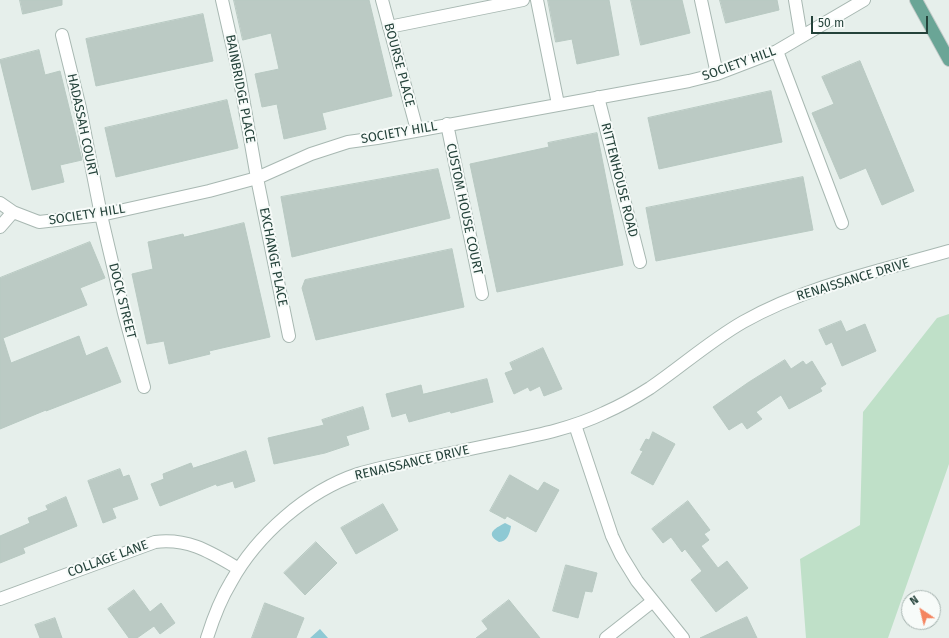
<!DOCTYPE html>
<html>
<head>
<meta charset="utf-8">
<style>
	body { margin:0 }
	#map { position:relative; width:949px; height:638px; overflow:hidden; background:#e6efeb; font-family:"Fira Sans",sans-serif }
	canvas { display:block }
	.north { position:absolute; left:901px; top:590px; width:40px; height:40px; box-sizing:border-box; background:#f7fbf9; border:1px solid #a3b1ad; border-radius:50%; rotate:325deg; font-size:11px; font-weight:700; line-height:16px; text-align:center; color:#24423a }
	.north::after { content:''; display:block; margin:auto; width:14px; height:18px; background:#f4845f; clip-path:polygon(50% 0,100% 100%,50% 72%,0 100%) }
	.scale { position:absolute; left:811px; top:16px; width:117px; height:18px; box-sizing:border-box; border:2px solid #24423a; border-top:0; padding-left:5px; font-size:12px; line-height:14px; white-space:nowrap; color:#24423a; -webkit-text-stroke:3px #f7fbf9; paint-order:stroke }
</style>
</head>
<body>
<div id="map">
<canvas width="949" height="638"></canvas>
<div class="north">N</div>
<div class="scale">50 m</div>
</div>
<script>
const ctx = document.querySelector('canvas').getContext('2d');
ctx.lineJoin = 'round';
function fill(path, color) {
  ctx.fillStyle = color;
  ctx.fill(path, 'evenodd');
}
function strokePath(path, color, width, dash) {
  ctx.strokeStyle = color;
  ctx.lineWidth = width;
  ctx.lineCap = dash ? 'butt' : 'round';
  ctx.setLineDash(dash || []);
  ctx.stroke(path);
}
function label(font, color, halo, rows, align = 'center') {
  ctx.font = font + ' "Fira Sans",sans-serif';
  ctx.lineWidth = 4;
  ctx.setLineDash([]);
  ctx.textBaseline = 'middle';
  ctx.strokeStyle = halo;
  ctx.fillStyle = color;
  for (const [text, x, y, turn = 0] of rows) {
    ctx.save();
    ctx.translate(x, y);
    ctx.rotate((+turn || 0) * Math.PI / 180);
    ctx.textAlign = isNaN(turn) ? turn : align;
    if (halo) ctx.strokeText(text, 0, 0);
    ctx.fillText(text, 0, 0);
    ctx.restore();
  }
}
fill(new Path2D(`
	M949,314V464L888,638H806L800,559L860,525L863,412L937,318Z`), '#bfe0c8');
fill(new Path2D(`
	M505,523L511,526C510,533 507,542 499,542C483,533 498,527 505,523Z
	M320,629L328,638H310Z`), '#8ec9d4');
const building = new Path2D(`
	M20,0H62V5L23,14Z
	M234,0H369L392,96L322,113L326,129L284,139L277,104L262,107L255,74L279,69L271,33L243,40Z
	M548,0H609L619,55L577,64L572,39L556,42Z
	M631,0H682L690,33L641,45Z
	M720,0H777L779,10L726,23Z
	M203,14L213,61L96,86L86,39Z
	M39,50L45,75L60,71L82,160L60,165L64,182L32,190L0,60Z
	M860,61L914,191L882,205L866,168L840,179L812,113L834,104L822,77Z
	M771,91L782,142L659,169L648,118Z
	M227,100L238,148L116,177L105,128Z
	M597,133L623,265L497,292L470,164L549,147L548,143Z
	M438,169L450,218L292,257L281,197Z
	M803,177L813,230L656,261L646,208Z
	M244,223L270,337L209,351L210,354L169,364L164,341L147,344L132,274L153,269L148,242L183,234L184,237Z
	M90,242L105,278L80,288L87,305L3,338L11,363L79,336L86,356L107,347L121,382L46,411V410L0,429V278Z
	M452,249L464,307L316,340L302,288L305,280Z
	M841,321L846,332L865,324L876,351L842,366L832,342L826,345L819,330Z
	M543,348L562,389L544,396L540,386L530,391L528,387L514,394L505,373L513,370L510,363Z
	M785,360L791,369L803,361L806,365L812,361L826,384L820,388L822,391L789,409L781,395L756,412L762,419L747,429L742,422L729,430L713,407L749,382Z
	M487,379L493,402L451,413L450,411L409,422L406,413L392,417L386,394L421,385L423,394Z
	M363,407L369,429L346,436L349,445L325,453L274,464L268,438L324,425L322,420Z
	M653,432L675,444L653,485L631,473L643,451L640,450L646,439L649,440Z
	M246,451L255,481L235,488L233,481L217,486L216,484L160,506L151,484L164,479L163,474L191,463L193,468Z
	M120,469L123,477L129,475L138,499L112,508L116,518L103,523L88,481Z
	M510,475L538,491L544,482L559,490L536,532L507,516L505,519L490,511Z
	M66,497L77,526L23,548L25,553L0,563V536L30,523L28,518L48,510L46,506Z
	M688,501L710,530L704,534L709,540L701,546L718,568L727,561L748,588L716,612L691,580L702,571L685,549L682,552L671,537L663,543L652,529Z
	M383,504L398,530L356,554L341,528Z
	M316,542L337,563L305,595L284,573Z
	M566,565L597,573L592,592L585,591L578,618L553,611Z
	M134,590L150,612L161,603L175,623L160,634L154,626L137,638H129L108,609Z
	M509,600L540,638H476L488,629L482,621Z
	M265,603L304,618L296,638H252Z
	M747,617L757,638H700L726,626Z
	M55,618L62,638H40L35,625Z`);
fill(building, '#bbcac4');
strokePath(building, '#b8c9c2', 1);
const minor = new Path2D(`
	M222,0L239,75L257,178L289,336
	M382,0L417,130
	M537,0L558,104
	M701,0L717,74
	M795,0L801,36
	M389,27L523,0
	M62,35L80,108L101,215L124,313L144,387
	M777,51L842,223
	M598,97L640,262
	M447,124L482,294
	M0,203L13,212L39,222L101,215L209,191L257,178L311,154L348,142L377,138L689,81L717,74L777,51L864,0
	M0,227L13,212
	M575,425L612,536L621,555L637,581L683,638
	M0,599L155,542C189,538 210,552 239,569
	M207,638C213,619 220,600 231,582C257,535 307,491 358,474C378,468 398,464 418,460C447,454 475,448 504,442C538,435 573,428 604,413C620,406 636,397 650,388C682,366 710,341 743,322C807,286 879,271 949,251
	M606,638L653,601`);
const major = new Path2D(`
	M916,0L949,60`);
strokePath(minor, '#a8b8b2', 14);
strokePath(major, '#c2cac8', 14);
strokePath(minor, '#fff', 12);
strokePath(major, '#6aa596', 12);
label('13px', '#24423a', '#f7fbf9', [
	["SOCIETY HILL",739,64,-20],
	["BOURSE PLACE",399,65,75],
	["BAINBRIDGE PLACE",240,89,79],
	["HADASSAH COURT",82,125,78],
	["SOCIETY HILL",399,133,-10],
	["RITTENHOUSE ROAD",619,180,76],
	["CUSTOM HOUSE COURT",464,209,78],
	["SOCIETY HILL",87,215,-9],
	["EXCHANGE PLACE",273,257,79],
	["RENAISSANCE DRIVE",853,280,-17],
	["DOCK STREET",122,301,76],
	["RENAISSANCE DRIVE",412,463,-13],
	["COLLAGE LANE",108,559,-20]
]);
</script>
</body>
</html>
